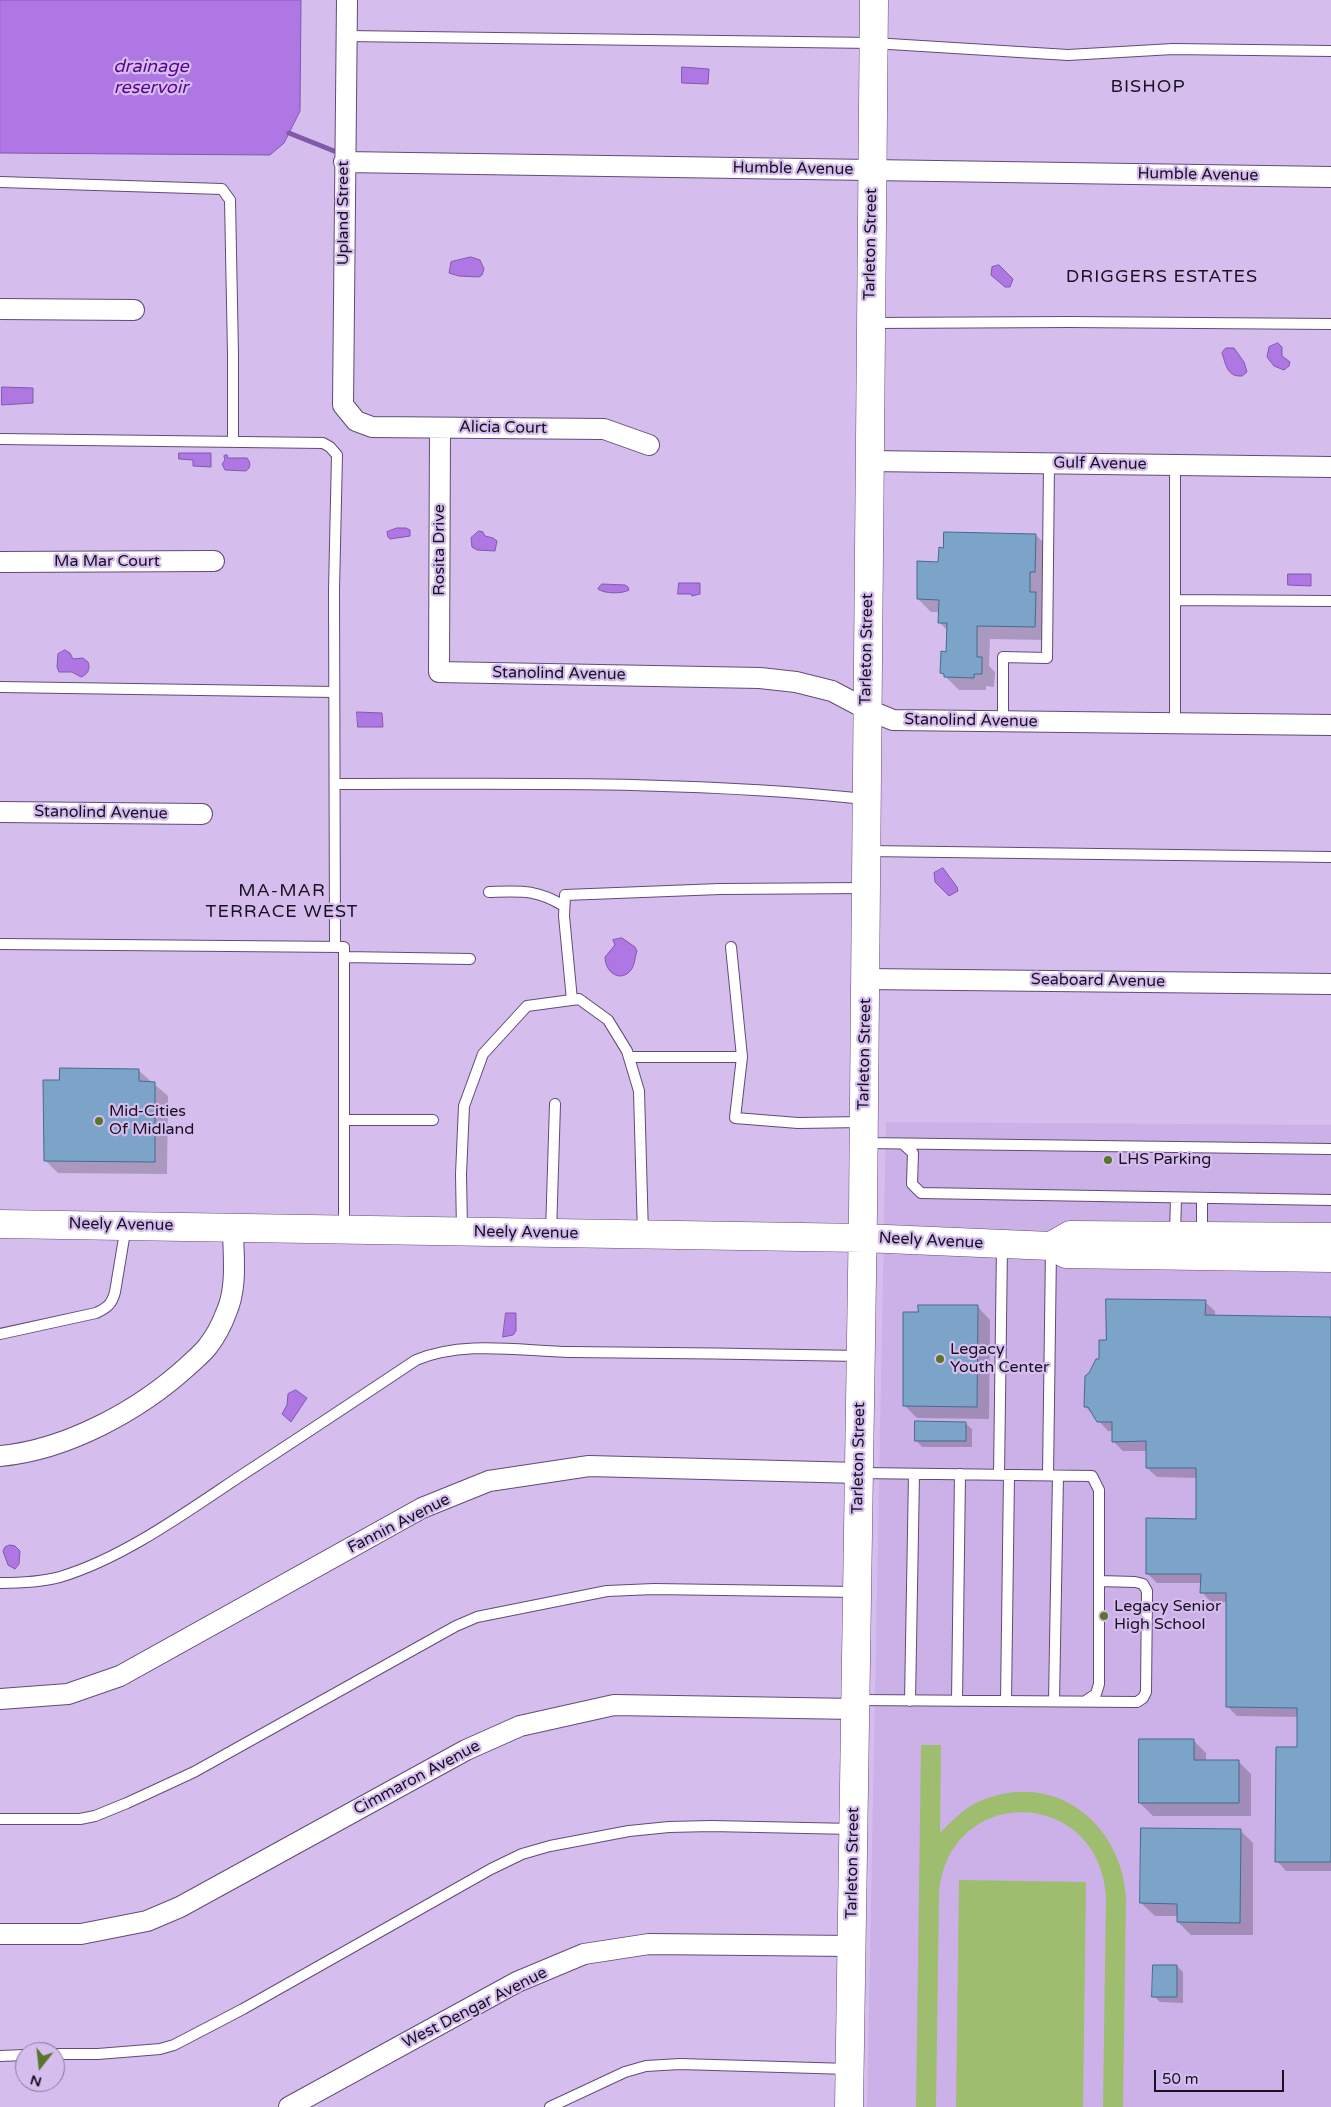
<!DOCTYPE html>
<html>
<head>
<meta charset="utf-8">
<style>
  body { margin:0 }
  #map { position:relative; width:1331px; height:2107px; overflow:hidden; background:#d5beee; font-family:"Varela Round",sans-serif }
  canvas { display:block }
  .north { position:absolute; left:15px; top:2042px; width:50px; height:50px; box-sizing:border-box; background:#d5beee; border:1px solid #8a799c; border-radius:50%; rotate:196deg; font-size:14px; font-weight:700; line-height:20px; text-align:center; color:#191122 }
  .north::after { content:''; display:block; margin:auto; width:18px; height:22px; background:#5a7428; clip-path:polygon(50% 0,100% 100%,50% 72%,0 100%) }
  .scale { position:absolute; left:1154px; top:2070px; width:130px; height:22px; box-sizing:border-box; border:2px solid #191122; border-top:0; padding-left:6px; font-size:15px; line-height:18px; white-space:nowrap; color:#191122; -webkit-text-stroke:4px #d5beee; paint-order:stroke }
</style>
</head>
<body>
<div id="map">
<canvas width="1331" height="2107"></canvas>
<div class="north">N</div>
<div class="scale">50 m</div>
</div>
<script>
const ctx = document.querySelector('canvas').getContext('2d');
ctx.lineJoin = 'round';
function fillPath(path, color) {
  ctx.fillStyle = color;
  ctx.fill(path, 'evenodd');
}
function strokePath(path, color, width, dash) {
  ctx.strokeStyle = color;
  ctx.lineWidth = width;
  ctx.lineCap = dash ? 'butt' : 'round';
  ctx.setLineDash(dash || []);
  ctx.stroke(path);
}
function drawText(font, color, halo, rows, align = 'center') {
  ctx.font = font + ' "Varela Round",sans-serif';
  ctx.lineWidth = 4.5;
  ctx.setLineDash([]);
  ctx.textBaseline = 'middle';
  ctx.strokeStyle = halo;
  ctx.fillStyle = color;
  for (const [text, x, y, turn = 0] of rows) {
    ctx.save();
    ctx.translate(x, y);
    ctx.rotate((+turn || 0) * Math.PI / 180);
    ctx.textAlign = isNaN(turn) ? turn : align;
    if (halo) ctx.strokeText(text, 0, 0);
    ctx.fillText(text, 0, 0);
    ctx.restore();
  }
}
fillPath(new Path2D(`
  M886 1122 1331 1125V2107H867Z`), '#cbb1e7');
fillPath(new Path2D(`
  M921 1745H941L940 1833C952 1821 963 1809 978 1802 1051 1769 1120 1820 1126 1896L1123 2107H1103L1106 1896C1098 1786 948 1784 939 1893L936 2107H916Z
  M959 1880 1086 1882 1083 2107H956Z`), '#9ebd6e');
const water = new Path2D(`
  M0 0H301L300 111 284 143 270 155 0 153Z
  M682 67 709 69 708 84 682 83Z
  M471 257 480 260 484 269 482 275 479 277 459 276 449 273 451 262Z
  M999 265 1013 279 1010 287H1005L991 275 992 267Z
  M1278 343 1282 347V356L1290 362 1289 366 1284 370 1274 366 1267 357 1269 347Z
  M1226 348H1234L1244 362 1247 372 1242 376C1227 377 1226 365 1222 353Z
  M2 387 33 388V403L2 405Z
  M179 453H211V467L193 466V460L179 459Z
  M227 455 228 458H247C251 463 251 467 246 471L225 470 222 464 225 460 224 456Z
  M397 528H406L410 530V536L390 539 388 537 387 532Z
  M479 531 483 532 485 536 493 538 497 541 495 551 477 550 472 547 471 538Z
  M1288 574H1311V586L1288 585Z
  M679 583H700V594L692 596 691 594H678Z
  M602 584 625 585 628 587 629 590C622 594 604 594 598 589Z
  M65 650 70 653 73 659 83 658 88 662C91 669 87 675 81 677L72 672H59L57 667 58 654Z
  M357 712 382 713 383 727H358Z
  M943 868 957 887 958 891 949 896 935 882 934 873Z
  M622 938 635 947 637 951C635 956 635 965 631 970 621 983 605 973 605 957L615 945 613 940Z
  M506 1313H516V1331L513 1335 503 1337Z
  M296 1390 307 1398 291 1422 282 1414 287 1405 288 1394Z
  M10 1545 15 1546 20 1551 19 1564 15 1569 8 1565 3 1551 5 1547Z`);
fillPath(water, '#af77e4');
strokePath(water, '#8258aa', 1);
fillPath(new Path2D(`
  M1036 535 1049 548 1048 640 990 639 989 666 995 672 994 687 986 686V690H959L942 673 947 653 948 631 940 623V612H931L918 599 940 563Z
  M138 1070 168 1096 167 1174 58 1173 45 1160 60 1081Z
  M1205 1302 1215 1311V1316L1331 1318V1871H1286L1277 1861 1299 1748V1717L1237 1716 1228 1707V1602H1211L1202 1592V1583H1157L1147 1573 1198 1520V1478L1157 1477 1147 1468V1451H1123L1113 1441V1431H1108L1085 1406 1107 1341Z
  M977 1306 990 1320 989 1419 917 1418 904 1405 919 1313Z
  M965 1423 972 1429V1447H922L916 1440Z
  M1193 1740 1206 1753V1761H1238L1251 1774V1816H1153L1140 1803Z
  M1240 1830 1253 1843V1935H1191L1178 1922V1916H1155L1141 1903Z
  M1177 1966 1183 1972V2003L1160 2002 1154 1996Z`), '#0003');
strokePath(new Path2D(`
  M289 133 334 151`), '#8258aa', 5);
const building = new Path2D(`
  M944 532 1036 534 1035 572H1030V592H1036L1035 627 977 626V657H982V674H974V678L944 677V674L940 673 941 651 946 652 947 623H938L939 600 917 599V561L938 562 939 547 943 548Z
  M60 1068 139 1069V1081L155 1082V1162L44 1161 43 1080H59Z
  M1106 1299 1206 1300 1205 1315 1331 1317V1862H1275L1276 1747H1297V1708L1226 1707V1593H1200L1201 1574H1146V1518L1196 1519V1468H1146V1441L1112 1442V1422H1097L1088 1407H1084L1085 1376 1089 1373 1096 1359H1099V1340H1106Z
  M918 1305H978L977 1407 903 1406V1312H918Z
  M915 1421 966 1422V1441H915Z
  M1139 1739H1194V1760H1239V1803H1139Z
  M1141 1828 1241 1829 1240 1923 1177 1922V1904L1140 1903Z
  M1153 1965H1177V1997H1152Z`);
fillPath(building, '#7ba4c8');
strokePath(building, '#446b8d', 1);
const lane = new Path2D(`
  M346 36 873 43 1068 55 1173 49 1331 51
  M0 182 222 189 230 200 233 355V442
  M872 323 1069 322 1331 324
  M0 439 323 443 330 447 337 455 334 590 335 946
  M1175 465V723
  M1175 600 1331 601
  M0 687 334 692
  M1003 721V657L1047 658 1049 463
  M335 784C511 784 689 780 865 799
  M867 851 1331 857
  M489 892C521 891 536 889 564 906
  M0 944 344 947V1229
  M731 947 742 1057
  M344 957 470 959
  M572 1000 564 916 565 895 720 889 865 888
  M629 1057H742L735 1118 798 1123 863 1122
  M345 1120H433
  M865 1143 1331 1149
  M903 1144 913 1153 912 1184 921 1193 1331 1200
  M1202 1199V1234
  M462 1231 461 1174 464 1106 483 1054 527 1006 579 999 608 1020 627 1051 639 1091 643 1235
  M551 1233 555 1104
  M1175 1235 1176 1198
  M0 1334 96 1313C107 1308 112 1304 115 1292L126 1226
  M861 1473 1092 1476 1099 1490V1684L1096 1694 1087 1700
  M999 1475 1002 1246
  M1048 1475 1051 1249
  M0 1583C20 1583 41 1582 60 1577 124 1558 189 1510 245 1473 302 1436 359 1398 416 1360 464 1340 520 1351 570 1352 667 1353 763 1354 860 1356
  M857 1700 1137 1702 1143 1698 1146 1692 1147 1591 1143 1584 1135 1582 1099 1581
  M910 1701 914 1474
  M957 1701 960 1474
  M1006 1701 1009 1475
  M1054 1701 1058 1476
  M0 1819H80L95 1816 127 1803 194 1772 456 1626 477 1617 607 1591 654 1589 856 1592
  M55 2054H98L160 2049 174 2045 243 2009 491 1869 522 1854 550 1846 629 1831 669 1827 711 1826 853 1829
  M0 2056 25 2055
  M550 2107 625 2072 646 2066 680 2064 849 2069`);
const street = new Path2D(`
  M347 0 343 405 356 421 372 427 604 429 649 445
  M344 162 1331 177
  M0 309 134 310
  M440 428 439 672 760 678 796 682 832 691 866 709 893 720 1331 725
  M869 461 1331 467
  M0 562 214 561
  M0 812 202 814
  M865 979 1331 984
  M0 1456C67 1450 140 1410 189 1365 195 1359 203 1353 208 1346 215 1337 222 1324 226 1313 238 1287 233 1254 233 1227
  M0 1699 68 1694 120 1676 422 1508 489 1481 589 1466 859 1473
  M0 1934H81L147 1921 180 1907 466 1750 520 1726 614 1705 856 1709
  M289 2107 517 1982 584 1954 649 1944 852 1946`);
const secondary = new Path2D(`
  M0 1224 863 1238 1051 1246 1066 1254 1331 1258
  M1051 1246 1070 1235 1331 1237
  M849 2107 863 1212 874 0`);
strokePath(lane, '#604c76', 12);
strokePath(street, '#604c76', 22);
strokePath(secondary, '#604c76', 29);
strokePath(lane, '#fff', 10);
strokePath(street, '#fff', 20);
strokePath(secondary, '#fff', 28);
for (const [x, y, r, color] of [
  [99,1121,5,"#5a7428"],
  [1108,1160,5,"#5a7428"],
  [940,1359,5,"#5a7428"],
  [1104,1616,5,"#5a7428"]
]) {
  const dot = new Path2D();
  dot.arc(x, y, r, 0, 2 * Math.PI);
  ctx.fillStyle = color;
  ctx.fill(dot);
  strokePath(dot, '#d5beee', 2);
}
drawText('16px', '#191122', '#d5beee', [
  ["Humble Avenue",793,169,1],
  ["Humble Avenue",1198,175,1],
  ["Upland Street",344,213,-90],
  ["Tarleton Street",871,244,-89],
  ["Alicia Court",503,428,1],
  ["Gulf Avenue",1100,464,1],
  ["Rosita Drive",440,550,-90],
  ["Ma Mar Court",107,562],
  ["Tarleton Street",867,649,-89],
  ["Stanolind Avenue",559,674,1],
  ["Stanolind Avenue",971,721,1],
  ["Stanolind Avenue",101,813,1],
  ["Seaboard Avenue",1098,981,1],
  ["Tarleton Street",865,1054,-89],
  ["Neely Avenue",121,1225,1],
  ["Neely Avenue",526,1233,1],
  ["Neely Avenue",931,1241,3],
  ["Tarleton Street",859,1458,-89],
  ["Fannin Avenue",399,1524,-27],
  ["Cimmaron Avenue",417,1778,-28],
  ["Tarleton Street",853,1863,-89],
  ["West Dengar Avenue",475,2008,-27]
]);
drawText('16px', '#191122', '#d5beee', [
  ["Mid-Cities",109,1112],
  ["Of Midland",109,1130],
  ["LHS Parking",1118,1160],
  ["Legacy",950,1350],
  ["Youth Center",950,1368],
  ["Legacy Senior",1114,1607],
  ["High School",1114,1625]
], 'left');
drawText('italic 18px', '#5d0290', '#d5beee', [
  ["drainage",151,67],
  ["reservoir",151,88]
]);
ctx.letterSpacing = '1px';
drawText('18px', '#191122', '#d5beee', [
  ["BISHOP",1148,87],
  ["DRIGGERS ESTATES",1162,277],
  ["MA-MAR",282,891],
  ["TERRACE WEST",282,912]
]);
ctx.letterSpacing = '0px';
</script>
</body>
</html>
